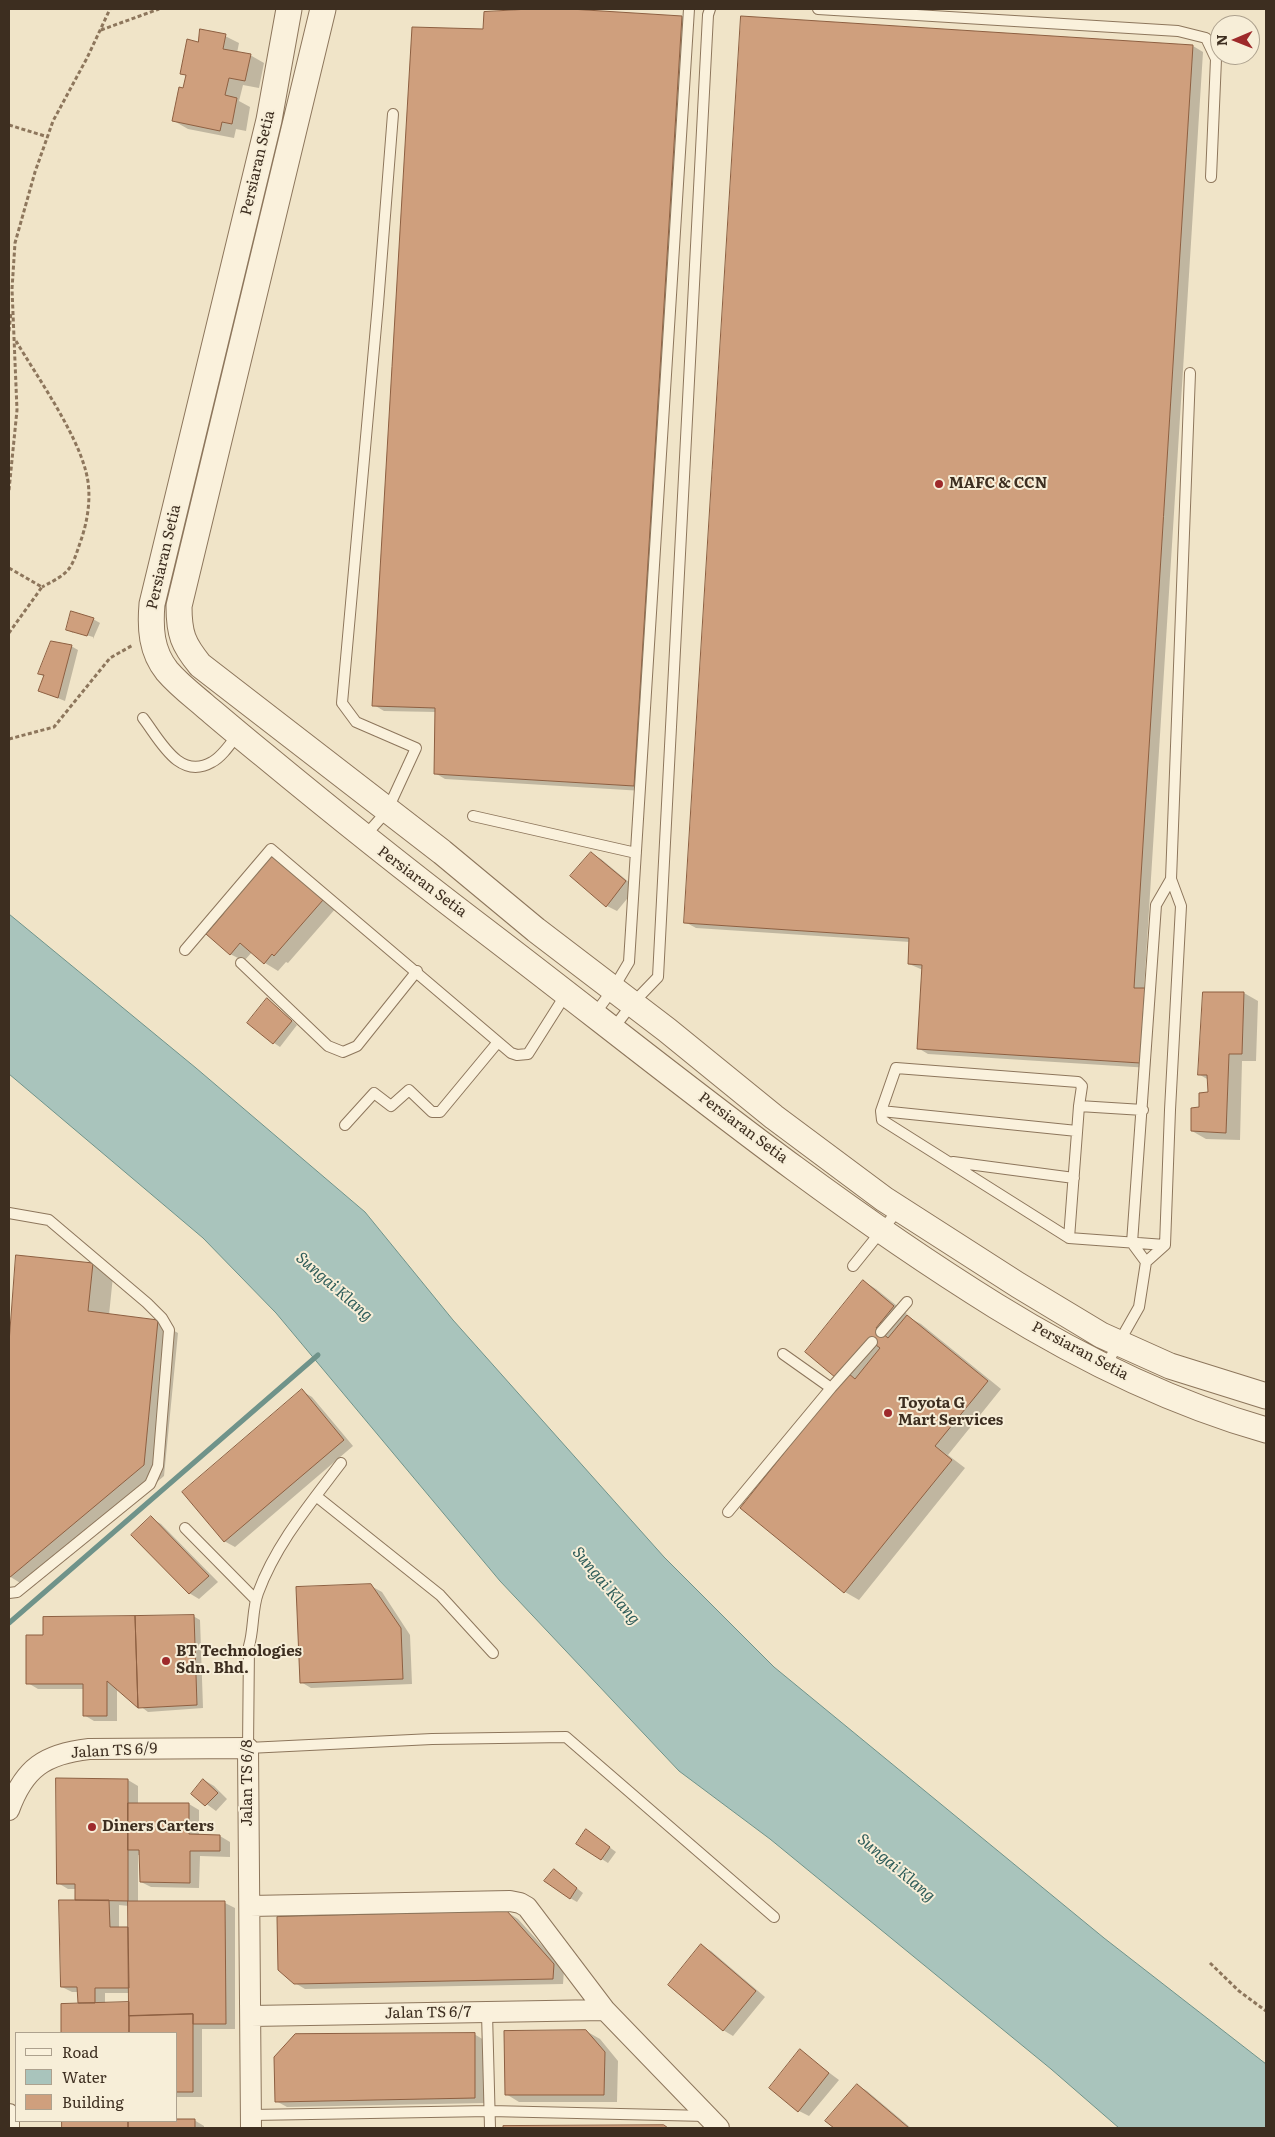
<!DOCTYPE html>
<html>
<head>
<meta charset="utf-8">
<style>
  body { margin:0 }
  #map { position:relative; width:1275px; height:2137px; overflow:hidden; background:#f0e4c8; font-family:Literata,serif }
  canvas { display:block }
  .frame { position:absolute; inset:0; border:10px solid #3d2e20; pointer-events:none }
  .legend { position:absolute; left:15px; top:2032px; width:162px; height:90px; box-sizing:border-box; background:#f7eed8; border:1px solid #ada18e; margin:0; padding:6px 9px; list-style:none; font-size:15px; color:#3d2e20 }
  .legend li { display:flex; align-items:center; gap:10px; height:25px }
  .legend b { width:25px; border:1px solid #ada18e }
  .north { position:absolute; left:1210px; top:15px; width:50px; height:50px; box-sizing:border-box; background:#f7eed8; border:1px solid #ada18e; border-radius:50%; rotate:269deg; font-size:14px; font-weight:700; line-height:20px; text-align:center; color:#3d2e20 }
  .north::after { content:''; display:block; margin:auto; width:18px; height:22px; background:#9e2a2b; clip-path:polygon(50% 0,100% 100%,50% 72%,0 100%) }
</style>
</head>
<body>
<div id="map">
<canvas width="1275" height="2137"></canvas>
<div class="frame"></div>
<ul class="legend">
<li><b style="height:6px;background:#faf1dc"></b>Road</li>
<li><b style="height:14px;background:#a9c4bc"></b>Water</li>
<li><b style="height:14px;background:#cf9f7d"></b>Building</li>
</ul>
<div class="north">N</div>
</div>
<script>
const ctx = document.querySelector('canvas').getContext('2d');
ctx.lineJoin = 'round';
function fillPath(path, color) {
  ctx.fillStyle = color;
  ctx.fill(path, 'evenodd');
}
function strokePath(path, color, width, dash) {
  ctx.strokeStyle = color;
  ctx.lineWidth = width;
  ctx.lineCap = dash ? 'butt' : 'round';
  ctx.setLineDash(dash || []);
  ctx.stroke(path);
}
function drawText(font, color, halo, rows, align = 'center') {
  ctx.font = font + ' Literata,serif';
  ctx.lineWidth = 4;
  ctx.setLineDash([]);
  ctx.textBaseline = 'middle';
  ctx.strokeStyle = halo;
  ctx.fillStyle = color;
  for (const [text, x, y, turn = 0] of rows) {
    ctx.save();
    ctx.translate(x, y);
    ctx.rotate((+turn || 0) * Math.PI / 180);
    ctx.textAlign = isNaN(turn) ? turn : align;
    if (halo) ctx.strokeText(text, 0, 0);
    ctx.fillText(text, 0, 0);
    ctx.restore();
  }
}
const water = new Path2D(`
  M9 914 196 1068 365 1212 453 1320 664 1557 774 1667 1104 1938 1266 2064V2128H1119L1051 2069 770 1839 679 1771 500 1581 276 1313 203 1238 9 1074Z`);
fillPath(water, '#a9c4bc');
strokePath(water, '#6f938a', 1);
fillPath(new Path2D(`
  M549 9 682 17 692 23 643 791 445 779 435 773 436 712 384 711 374 705 484 30 485 13Z
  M225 36 239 43 237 53 250 55 264 63 259 88 243 85 239 101 250 107 246 131 236 129 234 138 188 129 174 121 187 76 181 73 199 43Z
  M1193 46 1203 52 1144 989 1155 995 1150 1068 928 1054 918 1048 923 970 909 964 910 942 696 928 685 922Z
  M93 619 100 623 93 639V637L73 631V633L68 630Z
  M71 646 78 650 65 701 40 691 45 677 39 674Z
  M591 854 601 859 636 888 617 911 607 906Z
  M270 855 336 908 288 963 286 962 278 971 265 963 252 952 244 961 230 954Z
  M1244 993 1258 1001 1256 1061H1242L1240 1140 1206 1139 1192 1131 1200 1108 1209 1093V1080L1200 1075Z
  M267 999 297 1025 280 1047 274 1043Z
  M17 1257 93 1265 113 1276 109 1315 158 1322 178 1333 164 1476 30 1589 9 1576V1359Z
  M863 1281 876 1289 907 1314 906 1316 921 1324 1001 1389 948 1455 965 1468 859 1600 845 1592 741 1507 843 1381Z
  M302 1391 312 1397 353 1446 235 1547 224 1541Z
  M151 1518 161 1524 218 1582 199 1599 189 1593Z
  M371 1586 382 1592 410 1635 412 1684 311 1688 301 1682Z
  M193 1616 200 1620 203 1708 148 1712 117 1688V1721H94L84 1715V1689H38L28 1683 44 1636Z
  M128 1780 138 1786V1805L189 1804 199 1810V1836H220L230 1842V1857L200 1856 199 1888 151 1887 141 1882V1855H138V1902L225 1903 235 1908V2029H202V2097H176V2033H63L62 2005H79V1992H72L62 1987 76 1901V1889H68L58 1883ZM119 1905 129 1906V1928H119ZM105 1993H130V2004H105Z
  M204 1780 214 1786 227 1799 216 1811 193 1794Z
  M593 1835 616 1852 608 1863 578 1844Z
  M555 1871 583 1893 577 1902 570 1898Z
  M507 1912 518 1919 564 1970 563 1984 305 1989 295 1983Z
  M701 1946 711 1951 765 1997 733 2036 723 2030Z
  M586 2031 600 2039 618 2061 617 2102H519L506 2094Z
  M474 2034 484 2040 485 2103 287 2107 276 2101Z
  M800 2051 839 2080 809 2116 799 2111Z
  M857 2085 867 2091 911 2128H836L827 2121Z
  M194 2120 204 2126V2128H64L63 2121Z
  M663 2126 668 2128 505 2127Z`), '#0003');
strokePath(new Path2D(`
  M9 1623 318 1355`), '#6f938a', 5);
const building = new Path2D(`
  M530 9H570L682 16 634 786 434 774 435 708 372 706 412 27 483 29 484 12Z
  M741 16 1193 45 1134 988H1145L1140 1063 917 1049 922 965 908 964 909 938 684 923Z
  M200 29 226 34 223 49 251 54 245 81 229 78 225 95 237 98 232 124 222 122 220 131 172 121 179 87 183 88 186 75 180 74 187 39 198 42Z
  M71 611 94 618 87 636 66 630Z
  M51 641 72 645 58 698 38 691 44 675 38 674Z
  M591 852 626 881 606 907 570 876Z
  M270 854 323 900 274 956 272 954 264 964 240 943 230 955 206 934 224 913 221 910Z
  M1203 992H1244L1242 1054H1229L1226 1133 1191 1131V1108L1199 1107V1093L1208 1092 1207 1075H1198Z
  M267 998 292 1021 273 1044 247 1023Z
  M16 1255 93 1263 88 1311 158 1320 144 1465 9 1578V1343Z
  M863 1280 894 1306 876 1328 888 1338 907 1315 988 1381 935 1446 952 1460 844 1593 740 1508 848 1373 855 1379 880 1348 868 1339 836 1378 805 1352Z
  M302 1389 344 1440 224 1542 182 1492Z
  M151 1516 209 1576 189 1594 131 1535Z
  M371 1584 401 1628 403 1679 300 1683 296 1587Z
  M194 1615 197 1705 138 1708 135 1616Z
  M135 1616 138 1708 107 1681V1716H83V1684H26V1635H43V1617Z
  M56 1778 128 1779V1901L75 1900V1884H57Z
  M203 1779 218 1793 205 1806 191 1794Z
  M128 1803H189V1834L220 1835V1851H190V1883L140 1882 139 1850H128Z
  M586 1829 610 1847 601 1860 576 1844Z
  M554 1869 577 1888 570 1899 544 1881Z
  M59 1900H109L110 1927H128L129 1988H95V2003H78L77 1987H61Z
  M128 1901H225L226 2024H193V2014L129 2016Z
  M507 1911 554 1964 553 1979 294 1984 278 1970 277 1917Z
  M701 1944 756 1991 723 2031 668 1985Z
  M129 2002V2033H61V2004Z
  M193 2014V2092H176V2033H129V2016Z
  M586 2030 605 2052 604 2095H505L504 2031Z
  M475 2033V2098L275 2102 274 2057 295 2034Z
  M800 2049 829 2073 798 2112 769 2088Z
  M857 2084 909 2128H834L825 2121Z
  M176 2119H195V2128H128V2121H176Z
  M62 2121H128V2128H62Z
  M664 2125 668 2128H503V2126Z`);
fillPath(building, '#cf9f7d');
strokePath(building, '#8d5f41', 1);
const service = new Path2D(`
  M818 9 1178 31 1206 38 1216 59 1211 177
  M143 718C160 740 179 781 212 762 222 757 231 743 238 734
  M473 816 636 853
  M364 837 387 811 416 748 356 722 342 703 378 304 393 114
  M185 950 271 849 511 1053 517 1055 528 1054 566 994
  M241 963 328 1046 343 1052 357 1046 417 971
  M594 1015 613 989 629 962 689 9
  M613 1029 632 1004 658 977 708 15 710 9
  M1143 1110 1079 1106 1082 1086 1078 1082 896 1068 881 1111 882 1120 1069 1238 1165 1245
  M881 1111 1077 1131
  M345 1125 374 1093 391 1106 409 1090 432 1112H440L498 1042
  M953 1162 1074 1178
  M1069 1238 1079 1106
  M1146 1262 1132 1243 1156 905 1171 879
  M853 1266 899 1209
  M881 1332 907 1302
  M783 1354 831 1388
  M1105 1367 1139 1307 1146 1262 1165 1245 1170 1110 1181 906 1171 879 1190 373
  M341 1463C310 1504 276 1544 258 1593 252 1609 254 1629 249 1646L248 1748 432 1739 566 1737 774 1917
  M316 1496 440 1595 493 1653
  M728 1512 831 1388 872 1342
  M185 1528 256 1600
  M9 1593 17 1592 150 1484 158 1466 169 1330 162 1318 147 1303 49 1220 9 1213
  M487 2013 490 2128
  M251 2115 490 2111 707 2116`);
const minor = new Path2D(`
  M9 1810C24 1768 45 1754 89 1749L248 1748 251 2128
  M250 1906 510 1901 520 1903 527 1907 605 2010 719 2128
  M251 2016 605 2010
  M9 2114V2128`);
const tertiary = new Path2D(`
  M289 9 269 120 152 604C150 628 151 651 167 671 178 684 191 694 204 705 223 721 243 738 264 755 333 812 403 868 475 923 646 1053 812 1192 996 1306 1080 1358 1171 1403 1266 1430
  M323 9 179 606C179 634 183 644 200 665L442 852 536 930 667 1030 774 1117 884 1199 1018 1285 1101 1335 1170 1366 1266 1396`);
strokePath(service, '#8d765c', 12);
strokePath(minor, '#8d765c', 22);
strokePath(tertiary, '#8d765c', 27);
strokePath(new Path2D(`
  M101 30 159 9
  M9 125 48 137
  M9 331 11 312
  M16 341C38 378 76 432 86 472 92 494 88 520 81 540 71 570 71 572 42 587
  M9 490 17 410 12 289 15 243 35 172 53 121 87 58 110 9
  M9 568 42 587 9 633
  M9 739 54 727 110 658 133 645
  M1210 1963 1239 1991 1266 2011`), '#8d765c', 3, [4, 2.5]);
strokePath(service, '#faf1dc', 10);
strokePath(minor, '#faf1dc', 20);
strokePath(tertiary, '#faf1dc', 25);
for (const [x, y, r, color] of [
  [939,484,5,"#9e2a2b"],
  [888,1413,5,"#9e2a2b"],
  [166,1661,5,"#9e2a2b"],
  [92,1827,5,"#9e2a2b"]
]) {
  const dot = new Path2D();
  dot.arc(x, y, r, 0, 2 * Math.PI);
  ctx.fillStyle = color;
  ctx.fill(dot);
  strokePath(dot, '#f7eed8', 2);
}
drawText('15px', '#3d2e20', '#f7eed8', [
  ["Persiaran Setia",258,163,-77],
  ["Persiaran Setia",164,557,-77],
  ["Persiaran Setia",422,882,37],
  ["Persiaran Setia",743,1128,37],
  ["Persiaran Setia",1080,1351,28],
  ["Jalan TS 6/9",114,1751,-3],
  ["Jalan TS 6/8",248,1783,-90],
  ["Jalan TS 6/7",428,2013,-1]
]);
drawText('bold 15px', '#3d2e20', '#f7eed8', [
  ["MAFC & CCN",949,484],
  ["Toyota G",898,1404],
  ["Mart Services",898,1421],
  ["BT Technologies",176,1652],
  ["Sdn. Bhd.",176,1669],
  ["Diners Carters",102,1827]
], 'left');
drawText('italic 16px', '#2f5d5a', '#f7eed8', [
  ["Sungai Klang",334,1287,41],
  ["Sungai Klang",606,1586,50],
  ["Sungai Klang",896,1868,40]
]);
</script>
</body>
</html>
